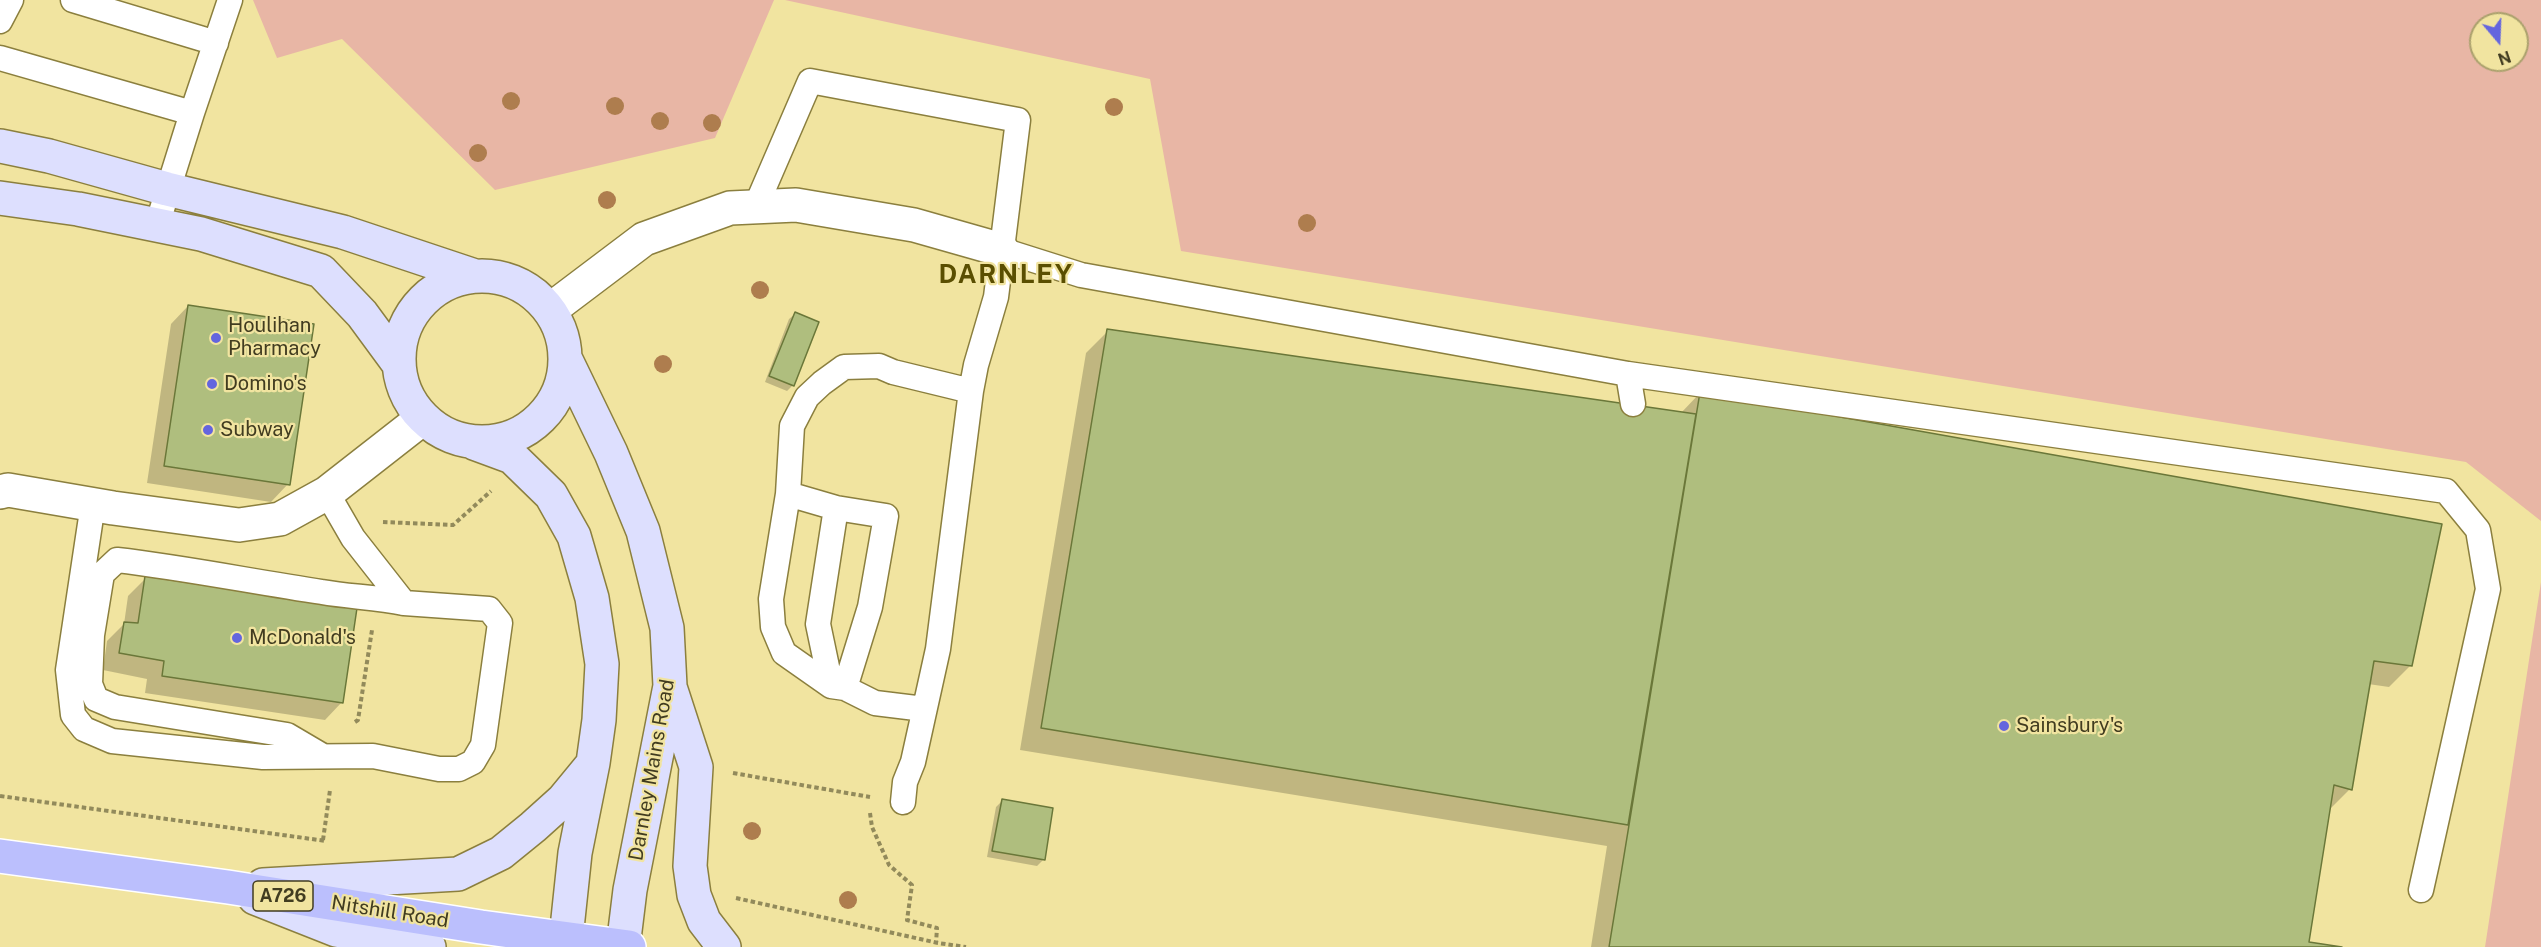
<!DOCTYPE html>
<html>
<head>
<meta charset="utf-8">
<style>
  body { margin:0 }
  #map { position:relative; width:2541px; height:947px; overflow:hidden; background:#f1e4a0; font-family:"Public Sans",sans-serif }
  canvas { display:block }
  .north { position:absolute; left:2469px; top:12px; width:60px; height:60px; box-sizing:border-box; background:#f1e4a0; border:2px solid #aba16d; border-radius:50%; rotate:161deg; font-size:16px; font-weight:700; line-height:24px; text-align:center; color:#413c20 }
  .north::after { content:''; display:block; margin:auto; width:21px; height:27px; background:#6465de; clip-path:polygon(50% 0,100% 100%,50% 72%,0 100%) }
</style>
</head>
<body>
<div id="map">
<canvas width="2541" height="947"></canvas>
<div class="north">N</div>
</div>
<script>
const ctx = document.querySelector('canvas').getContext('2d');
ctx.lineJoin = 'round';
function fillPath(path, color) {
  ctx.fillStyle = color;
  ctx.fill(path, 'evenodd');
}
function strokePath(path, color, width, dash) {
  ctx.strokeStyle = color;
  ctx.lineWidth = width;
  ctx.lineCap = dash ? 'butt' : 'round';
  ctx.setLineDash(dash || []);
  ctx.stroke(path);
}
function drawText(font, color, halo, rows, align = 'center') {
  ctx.font = font + ' "Public Sans",sans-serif';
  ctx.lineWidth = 4.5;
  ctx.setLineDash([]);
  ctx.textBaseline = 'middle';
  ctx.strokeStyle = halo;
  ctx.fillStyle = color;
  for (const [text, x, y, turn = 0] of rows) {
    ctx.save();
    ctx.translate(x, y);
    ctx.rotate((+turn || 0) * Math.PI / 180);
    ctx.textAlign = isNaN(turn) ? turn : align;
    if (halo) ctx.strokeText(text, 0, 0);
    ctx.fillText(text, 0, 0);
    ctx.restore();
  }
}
fillPath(new Path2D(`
  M253 0H774L715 138 495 190 342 39 277 58Z
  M785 0H2541V521L2466 462 1181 251 1150 79ZM2481 24H2517V60H2481Z
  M2541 582V947H2485Z`), '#e8b6a5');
fillPath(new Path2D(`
  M188 306 288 484 271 502 147 483 171 324Z
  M795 314 793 385 787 391 765 382 789 319Z
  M1108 331 1680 414 1700 393 2411 665 2389 687 2368 684 2350 789 2328 811 2307 943 2332 947H1591L1607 846 1020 750 1086 353Z
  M146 578 342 702 325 720 145 693 147 679 103 670 107 641 124 624 128 596Z
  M1002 801 1043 860 1037 866 987 857 996 807Z`), '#0003');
const building = new Path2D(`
  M188 305 314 324 290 485 164 466Z
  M795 312 819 322 794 386 769 376Z
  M1107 329 1696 414 1628 825 1041 728Z
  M1700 392 2442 524 2412 666 2374 661 2352 790 2334 785 2309 942 2342 947H1609Z
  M145 576 357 608 343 703 162 676 164 661 119 653 124 622 138 623Z
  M1002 799 1053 808 1045 860 992 851Z`);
fillPath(building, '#afbe7e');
strokePath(building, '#6a7739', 1.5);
const lane = new Path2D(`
  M73 0 216 43
  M0 21 11 0
  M0 58 192 113 230 0
  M756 206 810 81 1018 120 996 297 976 365 971 391 938 649 913 762 905 782 903 802
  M157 225 192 113
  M1002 250 1081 275 1628 374 1633 404
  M1628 374 2446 491 2478 530 2488 589 2421 890
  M788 494 836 508 886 516 870 607 845 688
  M93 504 68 670 73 715 84 729 112 741 263 757 373 756 439 769H459L473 762 483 745 500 623 489 609 404 603 353 538 327 493
  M831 686 818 624 836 508
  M924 709 875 703 845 688 831 686 784 653 773 627 771 599 788 494 792 426 807 397 822 383 844 367 879 366 893 372 971 391
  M321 755 287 735 115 707 96 699 90 684 92 635 102 574 117 560C186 568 254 582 322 592 350 597 377 597 404 603`);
const street = new Path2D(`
  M550 310 644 239 730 208 796 205 914 225 1002 250
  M0 492 8 490 113 508 239 525 280 519 327 493 423 418`);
const secondary = new Path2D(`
  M0 146 49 156 167 189 343 232 475 276
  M0 198 78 209 201 234 321 271 362 314 398 363
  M399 359a83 83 0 1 1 166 0a83 83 0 1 1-166 0Z
  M566 360 611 453 643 531 667 628 670 686 630 890 623 947
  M474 443 512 457 551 495 574 536 592 598 602 664 599 720 593 763 575 853 565 947
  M671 690 696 767 690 866 694 895 704 921 724 947
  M263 885 458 874 501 853 533 827 563 800 591 766
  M255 898 336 930 429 947`);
const primary = new Path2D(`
  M0 856 228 887 481 927 629 947`);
strokePath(lane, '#8b7f3e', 27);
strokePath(street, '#8b7f3e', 36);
strokePath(secondary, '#8b7f3e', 36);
strokePath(primary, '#fff', 36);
strokePath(new Path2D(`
  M383 522 453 525 491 491
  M355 722 358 720 372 630
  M733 773 870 797
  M0 796 326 841
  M870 813 872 827 889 865 912 885 907 920 937 928 936 943
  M323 840 330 790
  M736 898 938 943 966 947`), '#928a5b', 4, [4.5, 3]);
strokePath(lane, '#fff', 24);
strokePath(street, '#fff', 33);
strokePath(secondary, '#dddffe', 33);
strokePath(primary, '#bbbffd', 33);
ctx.fillStyle = '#ae7d4e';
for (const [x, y] of [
  [511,101],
  [615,106],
  [1114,107],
  [660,121],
  [712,123],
  [478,153],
  [607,200],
  [1307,223],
  [760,290],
  [663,364],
  [752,831],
  [848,900]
]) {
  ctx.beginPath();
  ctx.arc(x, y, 9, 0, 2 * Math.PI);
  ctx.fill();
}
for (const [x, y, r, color] of [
  [216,338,6,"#6465de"],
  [212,384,6,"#6465de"],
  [208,430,6,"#6465de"],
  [237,638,6,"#6465de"],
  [2004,726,6,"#6465de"]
]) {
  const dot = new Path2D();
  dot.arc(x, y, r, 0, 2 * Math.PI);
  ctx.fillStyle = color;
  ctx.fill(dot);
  strokePath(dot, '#f1e4a0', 2);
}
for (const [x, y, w] of [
  [283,896,60]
]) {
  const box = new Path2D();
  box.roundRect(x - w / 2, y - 15, w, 30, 4.5);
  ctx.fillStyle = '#f1e4a0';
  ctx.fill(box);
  strokePath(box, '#413c20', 1.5);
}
drawText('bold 18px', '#413c20', null, [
  ["A726",283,896]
]);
drawText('20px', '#413c20', '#f1e4a0', [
  ["Houlihan",228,326],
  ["Pharmacy",228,349],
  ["Domino's",224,384],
  ["Subway",220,430],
  ["McDonald's",249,638],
  ["Sainsbury's",2016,726]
], 'left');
drawText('20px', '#413c20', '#f1e4a0', [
  ["Darnley Mains Road",652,770,-80],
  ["Nitshill Road",390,912,9]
]);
ctx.letterSpacing = '1.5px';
drawText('bold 26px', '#5a4e01', '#f1e4a0', [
  ["DARNLEY",1006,275]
]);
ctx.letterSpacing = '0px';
</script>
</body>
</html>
